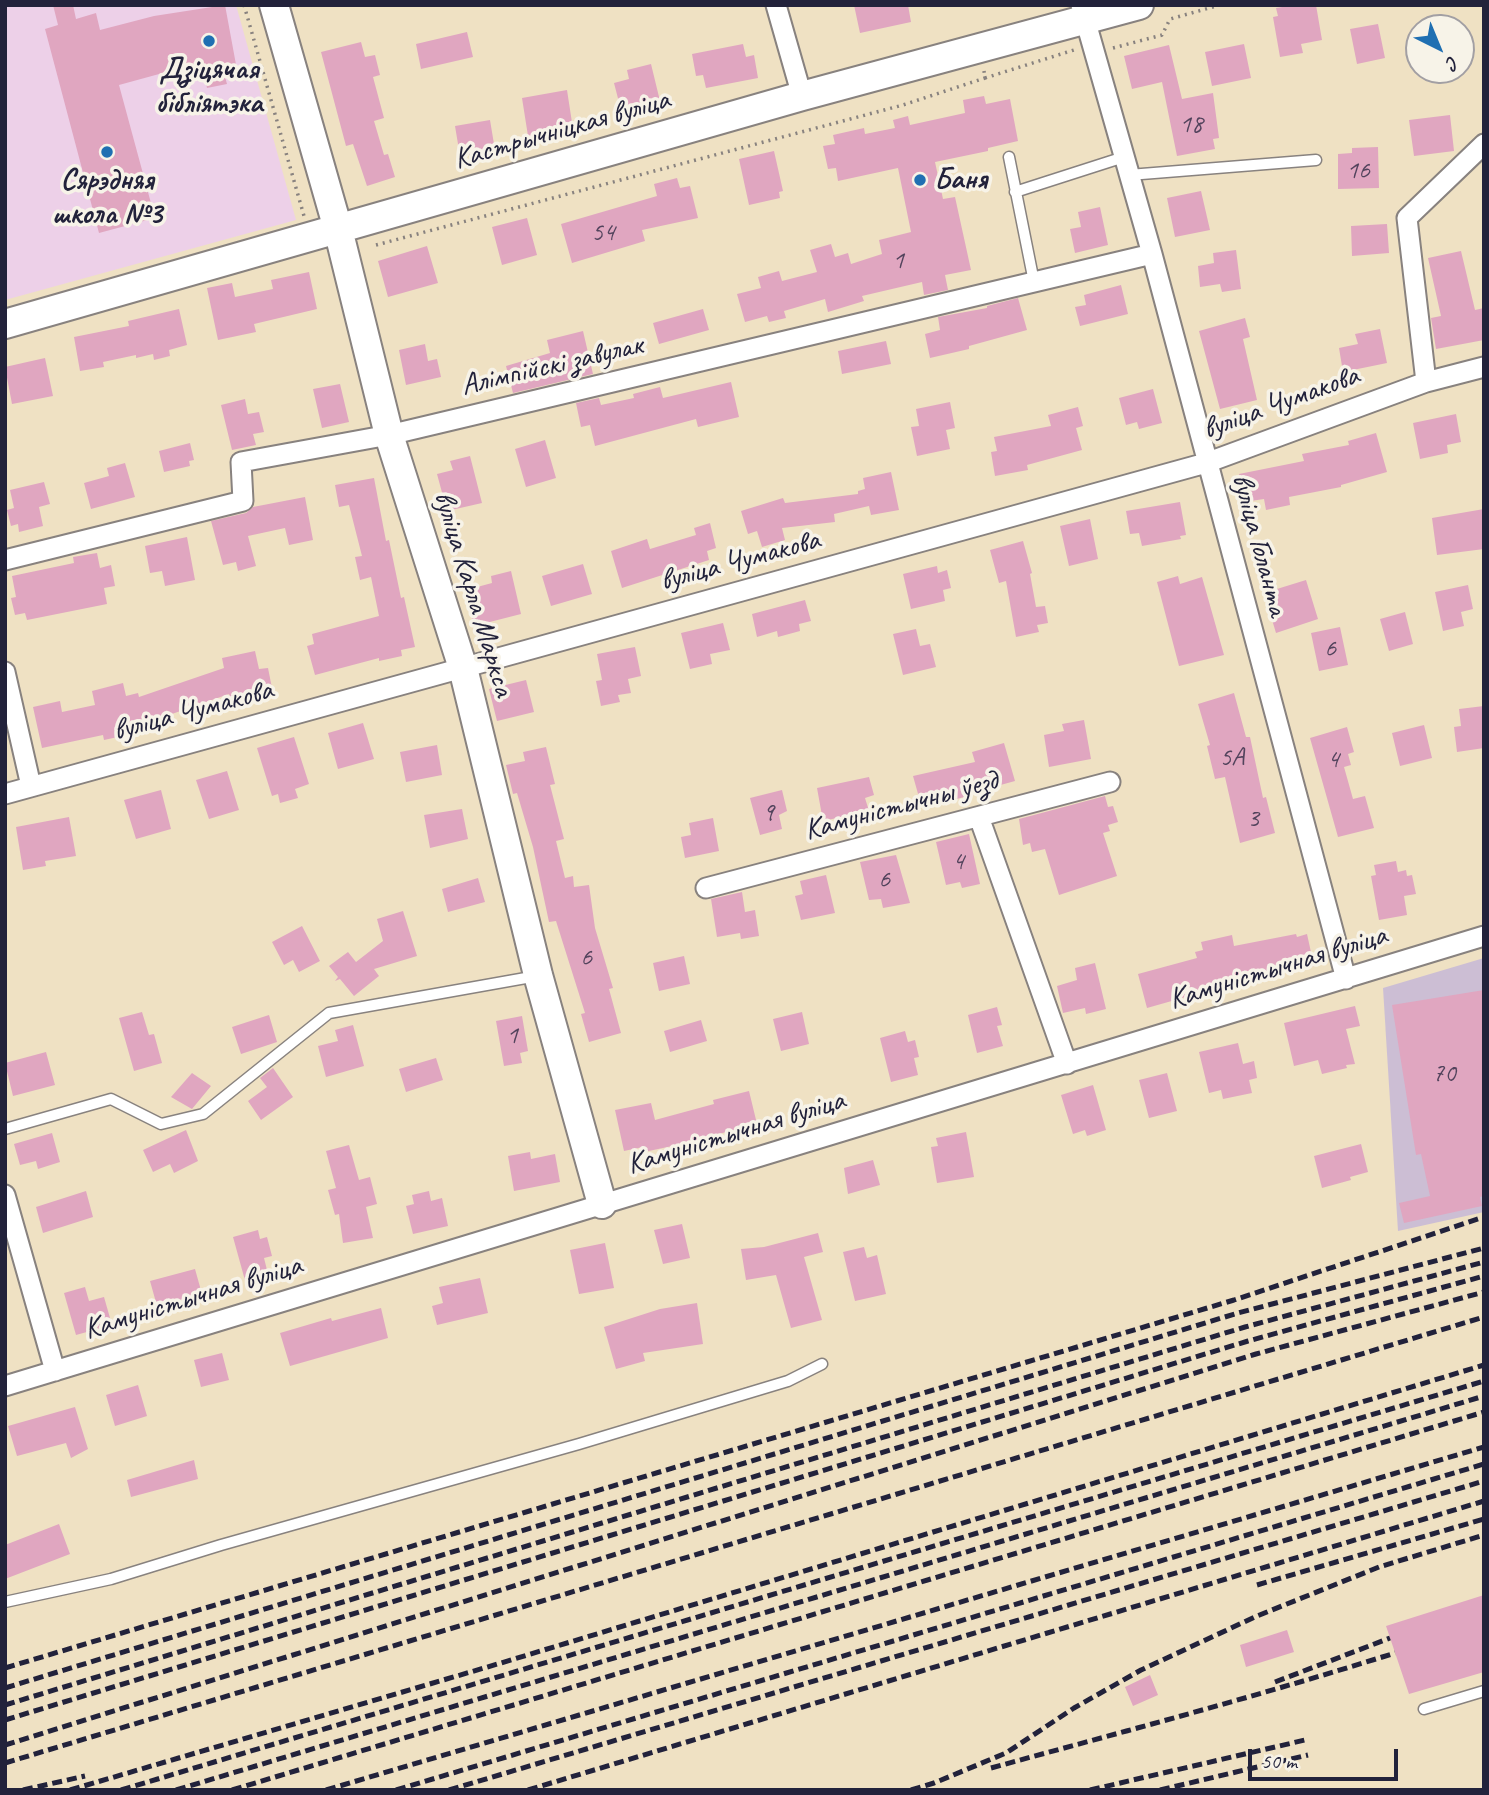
<!DOCTYPE html>
<html>
<head>
<meta charset="utf-8">
<style>
  body { margin:0 }
  #map { position:relative; width:1489px; height:1795px; overflow:hidden; background:#efe1c3; font-family:Caveat,sans-serif }
  canvas { display:block }
  .frame { position:absolute; inset:0; border:7px solid #22223b; pointer-events:none }
  .north { position:absolute; left:1405px; top:14px; width:70px; height:70px; box-sizing:border-box; background:#f7f3e8; border:2px solid #a29fa3; border-radius:50%; rotate:137deg; font-size:19px; font-weight:700; line-height:28px; text-align:center; color:#22223b }
  .north::after { content:''; display:block; margin:auto; width:24px; height:32px; background:#1f6fb2; clip-path:polygon(50% 0,100% 100%,50% 72%,0 100%) }
  .scale { position:absolute; left:1248px; top:1749px; width:150px; height:32px; box-sizing:border-box; border:4px solid #22223b; border-top:0; padding-left:9px; font-size:21px; line-height:24px; white-space:nowrap; color:#22223b; -webkit-text-stroke:5px #f7f3e8; paint-order:stroke }
</style>
</head>
<body>
<div id="map">
<canvas width="1489" height="1795"></canvas>
<div class="frame"></div>
<div class="north">С</div>
<div class="scale">50 m</div>
</div>
<script>
const ctx = document.querySelector('canvas').getContext('2d');
ctx.lineJoin = 'round';
function fillPath(path, color) {
  ctx.fillStyle = color;
  ctx.fill(path, 'evenodd');
}
function strokePath(path, color, width, dash) {
  ctx.strokeStyle = color;
  ctx.lineWidth = width;
  ctx.lineCap = dash ? 'butt' : 'round';
  ctx.setLineDash(dash || []);
  ctx.stroke(path);
}
function drawText(font, color, halo, rows, align = 'center') {
  ctx.font = font + ' Caveat,sans-serif';
  ctx.lineWidth = 7;
  ctx.setLineDash([]);
  ctx.textBaseline = 'middle';
  ctx.strokeStyle = halo;
  ctx.fillStyle = color;
  for (const [text, x, y, turn = 0] of rows) {
    ctx.save();
    ctx.translate(x, y);
    ctx.rotate((+turn || 0) * Math.PI / 180);
    ctx.textAlign = isNaN(turn) ? turn : align;
    if (halo) ctx.strokeText(text, 0, 0);
    ctx.fillText(text, 0, 0);
    ctx.restore();
  }
}
fillPath(new Path2D(`
  M5 5H236L296 220 5 300Z`), '#edd0e8');
fillPath(new Path2D(`
  M1484 958V1212L1398 1231 1383 988Z`), '#ccbed4');
fillPath(new Path2D(`
  M53 5H73L76 19 96 13 100 30 154 16 225 5 237 70 224 73 227 84 207 88 205 78 195 80 192 65 119 85 155 218 99 233 45 29 58 25Z
  M854 5H908L911 22 860 33Z
  M1295 5H1316L1322 40 1301 44 1303 53 1280 57 1273 17 1278 16 1276 8Z
  M1378 24 1385 58 1357 64 1350 29Z
  M467 32 473 57 421 69 416 44Z
  M361 42 365 57 375 55 380 75 373 77 384 118 374 121 384 155 388 154 395 177 367 186 353 144 346 146 321 52Z
  M743 44 746 57 754 55 758 78 706 88 703 75 696 76 692 54Z
  M1244 44 1251 78 1212 86 1205 52Z
  M1169 45 1182 99 1213 93 1219 138 1213 139 1215 149 1177 156 1162 82 1132 89 1124 56Z
  M651 64 660 101 621 110 614 83 629 79 627 70Z
  M567 90 573 129 528 136 522 98Z
  M984 96 986 104 1010 99 1018 141 988 148V151L935 162 943 199 955 197 971 270 945 275 948 290 924 295 922 282 862 296 864 301 828 312 825 299 784 311 786 318 769 322 767 316 745 322 737 294 761 288 758 277 779 271 782 281 817 272 810 250 831 244 835 257 848 253 851 264 882 254 879 240 911 232 898 168 838 181 836 168 828 169 823 146 835 144 833 135 864 128 865 134 895 128 893 120 908 116 910 125 965 113 963 100Z
  M1450 115 1454 151 1414 156 1409 120Z
  M490 120 495 150 460 156 455 126Z
  M1378 147 1379 188 1338 189V154L1352 153V148Z
  M774 151 783 191 779 192 780 198 749 205 739 159Z
  M677 178 680 188 690 186 698 218 642 230 645 241 572 263 561 224 657 196 654 184Z
  M1201 191 1210 230 1175 237 1167 198Z
  M1100 207 1108 245 1075 253 1070 229 1081 227 1078 212Z
  M527 218 537 255 502 265 492 227Z
  M1387 224 1389 253 1352 256 1351 226Z
  M427 246 438 283 388 297 378 261Z
  M1236 250 1241 289 1222 292 1220 284 1200 287 1198 266 1214 263 1213 253Z
  M1461 251 1475 310 1484 308V340L1436 349 1431 318 1441 316 1428 258Z
  M309 272 317 309 254 324 256 332 218 340 207 288 232 283 235 297 273 289 271 280Z
  M1121 285 1128 314 1080 326 1075 307 1086 305 1084 295Z
  M1018 298 1027 330 969 346V349L930 358 925 334 940 330 938 317 987 308V306Z
  M179 309 187 345 169 350 170 356 154 360 153 354 136 358V355L103 362 104 367 80 371 74 337 129 326 128 321Z
  M703 309 709 330 659 344 653 323Z
  M1245 318 1250 337 1243 339 1257 400 1220 409 1199 331Z
  M1380 329 1387 363 1343 372 1339 348 1358 344 1355 334Z
  M583 331 593 374 513 393 506 366 550 353 547 340Z
  M886 341 891 364 842 374 838 351Z
  M425 344 428 361 437 359 441 377 406 385 399 350Z
  M45 358 53 396 12 404 5 367Z
  M731 382 739 417 698 427 696 419 595 446 590 425 581 427 576 403 599 398 601 405 634 398 633 394 660 387 663 398Z
  M340 384 349 422 322 428 313 389Z
  M1153 389 1162 423 1139 429 1137 422 1126 425 1119 398Z
  M245 399 248 414 259 412 264 432 253 434 256 445 232 450 221 405Z
  M950 402 955 428 946 430 950 449 917 456 911 427 919 426 916 409Z
  M1078 407 1083 426 1076 428 1082 450 1027 465 1028 470 995 476 991 452 997 451 994 437 1051 426 1048 415Z
  M1456 414 1461 442 1447 445 1448 453 1420 459 1413 423Z
  M1376 433 1387 472 1341 485V487L1289 497 1290 505 1266 510 1264 499 1244 502 1239 474 1304 461 1302 454 1349 445 1348 441Z
  M545 440 556 478 526 487 515 449Z
  M190 443 194 460 189 461 190 466 164 472 159 451Z
  M470 456 482 503 447 511 437 474 453 470 450 461Z
  M125 463 135 497 91 509 84 483 109 476 107 468Z
  M891 472 899 510 871 515 869 506 834 514 835 522 782 528 785 540 762 547 757 531 748 534 741 511 783 498 785 503 858 494V491L865 489 863 478Z
  M374 478 386 541 389 540 401 598 404 597 415 647 401 650 402 656 379 661V658L315 675 307 646 314 644 312 634 379 616 371 577 360 580 355 557 362 556 349 505 339 507 335 485Z
  M44 482 50 504 39 507 43 526 19 532 18 524 11 526 7 510 14 508 10 490Z
  M305 497 313 540 289 545 285 528 248 536 256 566 238 571 236 562 223 565 211 521 246 513 253 507Z
  M1180 502 1186 535 1180 536 1181 539 1142 546 1139 533 1130 534 1126 511Z
  M1484 509V549L1437 555 1432 518Z
  M1090 519 1098 559 1069 566 1060 526Z
  M710 523 716 548 707 551 709 560 622 588 611 551 647 539 650 549 696 535 694 528Z
  M187 537 195 580 165 586 162 571 150 573 145 546Z
  M1023 541 1032 573 1030 574 1036 607 1045 606 1048 623 1037 625 1039 632 1016 637 1006 581 999 583 990 550Z
  M97 553 100 568 111 565 115 586 104 588 107 604 27 620 25 613 15 615 11 598 16 597 12 576 74 563 73 557Z
  M583 564 592 594 551 606 542 576Z
  M937 566 938 573 947 570 951 588 943 590 945 601 911 609 903 574Z
  M511 571 521 614 474 626 466 590 492 583 491 576Z
  M1178 576 1180 584 1202 577 1224 655 1179 666 1157 582Z
  M1306 580 1318 619 1276 633 1264 593Z
  M1468 585 1473 609 1461 612 1464 626 1443 631 1435 592Z
  M805 600 811 621 799 624 800 631 778 637 777 631 757 637 752 614Z
  M1405 612 1413 644 1389 651 1380 619Z
  M723 623 730 650 710 654 712 664 690 669 681 633Z
  M1340 627 1348 665 1319 671 1311 633Z
  M916 629 920 646 930 644 936 667 903 675 893 634Z
  M635 647 641 676 628 679 631 693 618 695 620 702 601 706 596 681 602 680 597 654Z
  M255 651 259 669 268 668 272 688 230 697 229 694 169 715 125 724 127 735 104 740 103 735 42 748 33 707 60 701 62 712 95 705 92 691 123 683 126 696 138 693 139 697 224 668 222 658Z
  M526 680 534 712 497 721 489 689Z
  M1234 693 1246 737H1250L1263 798 1266 797 1275 833 1240 843 1225 777 1215 779 1207 746 1210 745 1198 704Z
  M1484 706V748L1457 752 1454 727 1461 726 1459 709Z
  M1084 720 1091 759 1049 767 1044 735 1064 731 1062 724Z
  M363 723 374 759 338 769 328 733Z
  M1424 725 1432 758 1400 766 1392 733Z
  M1347 727 1354 752 1348 754 1351 765 1344 767 1353 799 1365 796 1374 828 1338 837 1310 738Z
  M294 737 309 784 295 789 298 798 280 803 278 794 272 796 257 748Z
  M1004 743 1015 781 968 794V796L922 808 913 776 975 762 972 752Z
  M437 745 442 775 406 782 400 752Z
  M546 747 555 784 550 785 564 839 556 841 565 878 573 876 574 887 589 885 595 928 613 988 609 989 621 1033 589 1042 581 1014 585 1013 556 921 549 922 533 847 517 793 513 794 506 765 525 761 523 752Z
  M227 771 239 810 209 819 196 780Z
  M869 777 874 795 865 798 869 811 823 821 817 788Z
  M161 790 171 829 136 839 124 800Z
  M782 790 787 811 779 815 782 829 760 835 750 798Z
  M1105 796 1108 807 1113 806 1118 822 1108 825 1110 831 1103 833 1117 876 1059 895 1045 849 1032 852 1030 843 1023 845 1019 819Z
  M462 809 468 839 430 848 424 815Z
  M69 817 76 856 45 861 46 866 23 870 16 827Z
  M713 818 719 851 685 858 681 837 691 835 689 823Z
  M969 834 980 884 962 888 960 882 946 885 936 842Z
  M896 855 910 903 883 908 881 899 869 900 860 862Z
  M1396 861 1398 872 1406 870 1407 876 1412 875 1416 894 1404 896 1407 915 1379 920 1371 876 1376 875 1374 865Z
  M826 875 835 913 801 920 795 896 803 894 800 881Z
  M478 878 485 902 448 912 442 889Z
  M742 892 745 912 755 910 759 936 741 939 740 933 717 937 711 899Z
  M403 911 417 956 374 969 379 976 354 996 340 979 335 981 338 977 329 966 348 952 356 962 383 941 377 919Z
  M302 926 320 961 299 972 293 960 284 965 272 942Z
  M1296 934 1297 937 1307 934 1314 966 1252 978 1253 984 1215 992 1214 989 1147 1008 1138 974 1197 958 1195 952 1203 950 1201 942 1232 935 1234 946Z
  M684 956 690 984 659 991 653 963Z
  M1095 963 1106 1009 1086 1014 1085 1008 1063 1013 1057 986 1077 980 1075 968Z
  M1484 990V1196L1480 1197 1482 1206 1404 1223 1399 1203 1430 1196 1421 1154 1416 1155 1392 1005Z
  M1355 1006 1360 1026 1346 1029 1355 1064 1346 1065 1347 1068 1322 1074 1318 1060 1294 1066 1284 1023Z
  M997 1007 1002 1025 997 1026 1003 1046 977 1053 968 1015Z
  M142 1012 149 1035 154 1034 162 1063 134 1071 119 1018Z
  M802 1012 809 1044 781 1051 773 1019Z
  M269 1015 277 1042 241 1054 232 1027Z
  M522 1016 528 1051 520 1053 522 1063 504 1066 496 1021Z
  M701 1020 707 1041 670 1052 664 1031Z
  M353 1025 364 1066 326 1077 318 1046 338 1041 335 1030Z
  M905 1031 908 1042 915 1040 919 1057 914 1058 918 1075 891 1082 880 1038Z
  M1238 1043 1243 1064 1254 1061 1257 1078 1249 1080 1252 1093 1223 1099 1221 1090 1209 1093 1199 1052Z
  M46 1052 55 1085 13 1096 5 1063Z
  M436 1058 443 1080 406 1092 399 1069Z
  M273 1068 293 1097 261 1120 248 1101 267 1087 260 1078Z
  M192 1073 211 1086 192 1109 171 1097Z
  M1167 1073 1177 1111 1149 1118 1139 1080Z
  M1093 1085 1106 1130 1087 1136 1085 1130 1073 1134 1061 1095Z
  M749 1091 757 1124 711 1136 713 1142 679 1152 677 1145 644 1152 643 1147 624 1151 615 1110 651 1103 655 1120 714 1104 713 1100Z
  M186 1130 198 1161 174 1173 170 1164 153 1172 143 1150Z
  M966 1132 974 1177 937 1183 931 1147 938 1146 936 1138Z
  M52 1133 60 1162 38 1169 36 1161 20 1165 14 1144Z
  M1361 1144 1368 1172 1350 1177 1351 1180 1322 1188 1314 1156Z
  M349 1145 359 1180 370 1177 377 1204 366 1207 373 1238 343 1243 339 1214 335 1215 328 1190 336 1188 326 1151Z
  M530 1152 531 1159 555 1154 560 1182 514 1191 508 1156Z
  M873 1160 880 1185 848 1194 844 1168Z
  M86 1191 93 1217 43 1233 36 1207Z
  M429 1191 431 1201 442 1198 448 1226 413 1234 406 1206 414 1204 412 1195Z
  M682 1224 690 1258 663 1264 654 1230Z
  M258 1230 260 1239 267 1237 272 1256 264 1258 269 1278 246 1284 233 1237Z
  M818 1233 823 1252 804 1257 822 1320 791 1328 776 1275 746 1280 741 1249 764 1247Z
  M605 1243 614 1288 579 1294 570 1250Z
  M864 1247 867 1258 877 1255 886 1294 855 1301 843 1252Z
  M195 1269 202 1294 157 1306 150 1281Z
  M480 1278 488 1313 437 1325 432 1306 443 1303 439 1287Z
  M85 1287 89 1301 104 1297 112 1325 76 1335 64 1293Z
  M697 1303 703 1344 643 1353 645 1361 616 1369 604 1327 660 1309Z
  M381 1308 388 1338 290 1366 280 1333 331 1318 332 1321Z
  M222 1353 229 1380 201 1387 194 1360Z
  M138 1385 147 1416 115 1426 106 1395Z
  M75 1407 88 1449 71 1458 66 1443 17 1456 8 1426Z
  M194 1460 198 1479 131 1497 127 1480Z
  M59 1524 70 1554 5 1579V1545Z
  M1484 1595V1672L1409 1694 1386 1626Z
  M1287 1630 1294 1652 1246 1667 1240 1645Z
  M1150 1675 1158 1695 1133 1706 1125 1687Z`), '#e0a6c0');
const lane = new Path2D(`
  M1009 157 1034 282
  M1129 175 1316 160
  M1015 192 1124 157
  M5 1129 111 1099 161 1124 203 1114 329 1013 537 976
  M5 1602 111 1579 221 1545 579 1444 788 1381 822 1364
  M1424 1709 1484 1691`);
const street = new Path2D(`
  M776 5 802 96
  M1081 5 1152 254 1346 979
  M1426 382 1407 218 1484 144
  M5 560 243 501 241 462 389 435 1152 254
  M5 672 31 786
  M5 794 1206 463 1426 382 1484 367
  M979 817 1067 1064
  M706 888 1110 782
  M5 1195 55 1371
  M5 1386 1484 936`);
const secondary = new Path2D(`
  M274 5 338 229 389 435 463 668 538 975 602 1204
  M5 324 802 96 1139 5`);
strokePath(lane, '#88827f', 13);
strokePath(street, '#88827f', 23);
strokePath(secondary, '#88827f', 32);
strokePath(new Path2D(`
  M244 5 304 216
  M1113 48 1162 35 1170 19 1220 5
  M985 78 1074 50
  M376 245 903 105 985 78 984 71`), '#88827f', 3.5, [2, 5]);
strokePath(lane, '#fff', 10);
strokePath(street, '#fff', 19);
strokePath(secondary, '#fff', 28);
strokePath(new Path2D(`
  M1257 1585 1484 1519
  M5 1668 1234 1300 1484 1217
  M1275 1682 1390 1638
  M5 1688 1238 1313 1484 1248
  M5 1705 1245 1327 1484 1262
  M5 1720 1248 1341 1484 1276
  M5 1745 1256 1354 1484 1292
  M5 1763 1484 1317
  M991 1768C1126 1731 1262 1695 1395 1653
  M23 1790 85 1776
  M70 1790 501 1663 1484 1365
  M121 1790 1484 1381
  M176 1790 1484 1396
  M232 1790 1484 1412
  M326 1790 1484 1447
  M396 1790 1484 1464
  M449 1790 1484 1481
  M528 1790 1484 1501
  M911 1790 934 1783 1006 1753 1074 1708 1141 1670 1257 1616 1379 1567 1484 1535
  M1090 1790 1305 1740
  M1160 1790 1308 1755`), '#22223b', 5, [10, 5]);
for (const [x, y, r, color] of [
  [209,41,7,"#1f6fb2"],
  [107,152,7,"#1f6fb2"],
  [920,180,7,"#1f6fb2"]
]) {
  const dot = new Path2D();
  dot.arc(x, y, r, 0, 2 * Math.PI);
  ctx.fillStyle = color;
  ctx.fill(dot);
  strokePath(dot, '#f7f3e8', 2.5);
}
drawText('26px', '#52435c', null, [
  ["18",1191,125],
  ["16",1358,171],
  ["54",603,233],
  ["1",898,261],
  ["6",1330,649],
  ["5А",1232,758],
  ["4",1333,760],
  ["9",768,813],
  ["3",1253,819],
  ["4",958,862],
  ["6",884,880],
  ["6",586,958],
  ["1",512,1036],
  ["70",1444,1074]
]);
drawText('bold 30px', '#22223b', '#f7f3e8', [
  ["Дзіцячая",209,70],
  ["бібліятэка",209,104],
  ["Баня",934,180,"left"],
  ["Сярэдняя",107,181],
  ["школа №3",107,215]
]);
drawText('30px', '#22223b', '#f7f3e8', [
  ["Кастрычніцкая вуліца",562,130,-16],
  ["Алімпійскі завулак",552,366,-13],
  ["вуліца Чумакова",1281,403,-20],
  ["вуліца Голанта",1259,545,75],
  ["вуліца Чумакова",740,561,-15],
  ["вуліца Карла Маркса",473,594,73],
  ["вуліца Чумакова",193,711,-15],
  ["Камуністычны ўезд",901,806,-15],
  ["Камуністычная вуліца",1278,968,-17],
  ["Камуністычная вуліца",736,1133,-17],
  ["Камуністычная вуліца",193,1298,-17]
]);
</script>
</body>
</html>
